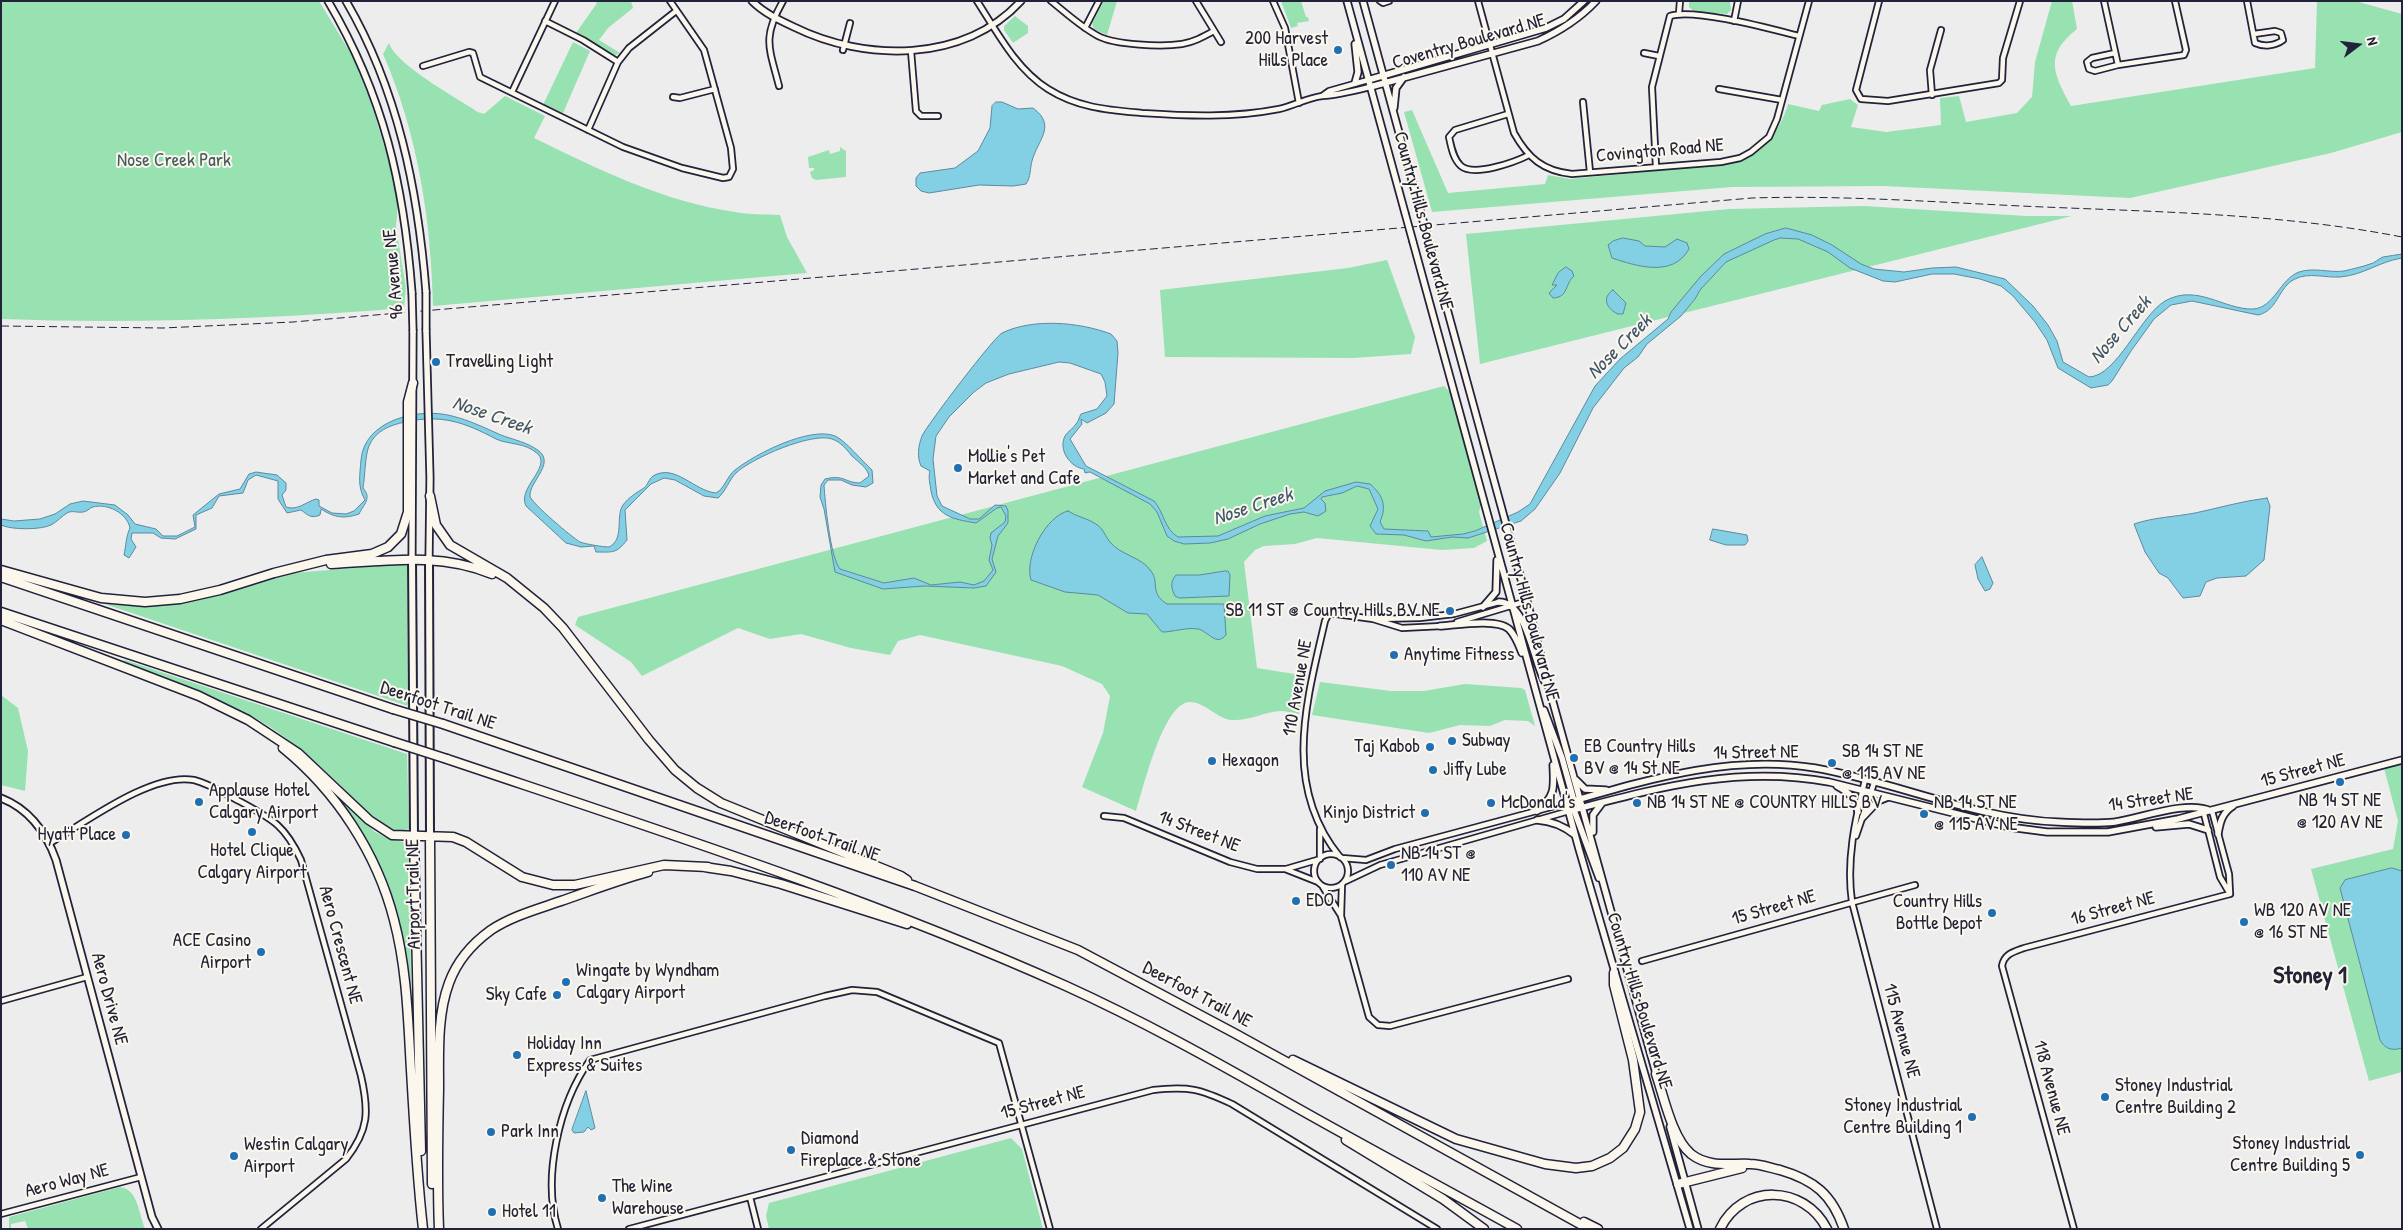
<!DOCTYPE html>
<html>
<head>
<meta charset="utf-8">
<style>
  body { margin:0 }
  #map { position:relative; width:2403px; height:1230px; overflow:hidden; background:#ededee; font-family:"Patrick Hand",sans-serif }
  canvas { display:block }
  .frame { position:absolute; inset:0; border:2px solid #22223b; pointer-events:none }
  .north { position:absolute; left:2333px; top:20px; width:50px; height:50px; -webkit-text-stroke:4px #fbf7ec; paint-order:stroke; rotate:75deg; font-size:14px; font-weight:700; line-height:20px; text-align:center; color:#22223b }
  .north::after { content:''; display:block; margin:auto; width:18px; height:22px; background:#22223b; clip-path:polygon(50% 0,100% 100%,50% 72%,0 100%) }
</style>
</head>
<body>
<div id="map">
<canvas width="2403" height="1230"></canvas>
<div class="frame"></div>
<div class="north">N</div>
</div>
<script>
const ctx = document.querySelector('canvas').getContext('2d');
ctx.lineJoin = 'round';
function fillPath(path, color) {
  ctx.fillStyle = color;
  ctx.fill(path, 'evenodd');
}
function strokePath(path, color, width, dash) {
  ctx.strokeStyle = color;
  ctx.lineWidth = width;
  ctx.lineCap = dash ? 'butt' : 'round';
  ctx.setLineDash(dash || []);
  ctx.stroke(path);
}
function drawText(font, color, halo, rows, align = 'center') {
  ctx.font = font + ' "Patrick Hand",sans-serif';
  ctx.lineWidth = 4;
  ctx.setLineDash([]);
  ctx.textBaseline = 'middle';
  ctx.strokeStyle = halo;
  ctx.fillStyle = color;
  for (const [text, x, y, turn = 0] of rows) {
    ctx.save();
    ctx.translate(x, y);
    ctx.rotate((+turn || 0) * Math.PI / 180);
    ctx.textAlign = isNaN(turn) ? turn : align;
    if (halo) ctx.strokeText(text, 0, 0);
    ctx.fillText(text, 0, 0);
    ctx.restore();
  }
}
fillPath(new Path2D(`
  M1 1H319L353 57 372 105 392 173 398 203 396 227 406 288 404 308C269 319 136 324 1 319Z
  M595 1H631L633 8 608 28 599 40 620 53 615 55 576 33 597 3Z
  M1104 1H1117L1107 35 1094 29 1092 24Z
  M1281 1H1301L1306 17H1308L1309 21 1297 23 1298 26 1291 28Z
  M1689 1H1730L1731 10 1727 14 1695 12 1689 7Z
  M2052 1H2072L2077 29C2044 55 2053 73 2071 106L2315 68 2317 1H2355L2402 14V132L2331 153 2130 198 1883 186 1732 187 1432 212 1404 112 1412 110 1448 193 1545 184 1548 175 1570 179 1729 164C1760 154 1779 135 1788 104L1819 111 1822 105 1850 99 1858 105 1851 127 1886 132 1941 125 1940 98 1959 96 1966 122 2017 113 2032 97 2035 62Z
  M1015 16 1028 26V33L1013 43 1004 30V26Z
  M573 42 590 51 563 113 543 105Z
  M389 43C396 65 457 98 478 112L484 114 505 96 545 116 534 138C598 169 664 202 735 212 749 215 765 214 780 215L787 237 807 273 433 306C431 220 418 134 383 54Z
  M840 147 846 151V177L816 180 812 178 810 172 814 170V168H809L808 157 829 150 830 154 840 151Z
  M1864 206 2026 216H2072L1480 364 1466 234 1729 209Z
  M1387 260 1415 337 1411 354 1353 358 1165 357 1160 290 1348 268Z
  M1444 386 1450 392 1481 504 1479 512 1487 541 1474 548 1442 550 1317 538 1295 544 1264 546 1255 550 1244 562 1257 668 1307 676 1299 714C1293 713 1286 711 1280 711 1264 712 1249 721 1232 720 1217 719 1205 702 1190 702 1163 702 1143 790 1136 811L1082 787 1103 733 1110 696 1102 684 1062 666 920 635 898 641 890 655 851 648 801 634 770 639 738 628 642 676 631 662 575 625 578 617Z
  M402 564 407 566 408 706 96 601 115 605 144 606 172 602 293 573Z
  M125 660 407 754 409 829C389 836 369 815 357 802 327 771 295 741 257 719 216 696 170 682 127 664L123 661Z
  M1320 682 1391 691H1424L1465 684 1521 688 1525 690 1535 726 1528 721 1505 720 1490 726 1460 725 1429 733 1312 715Z
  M1 695 18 708 28 751 25 791 1 785Z
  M2402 763V1072L2369 1081 2311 869 2393 849 2398 821 2384 768Z
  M335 794 375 832 389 839 409 843 411 984H408L390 898 334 796Z
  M1011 1138 1022 1149 1043 1229H769L766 1216 769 1203Z
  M120 1187C138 1189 139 1214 145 1229H28L25 1221 11 1224V1228H9V1217Z`), '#98e1b1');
const water = new Path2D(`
  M996 102H1002L1018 109 1033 108C1057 126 1038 139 1032 161 1030 168 1031 177 1026 184L1013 186 979 185 929 193 921 191 916 186V178L920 173 955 168 978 151 990 128 992 106Z
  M1786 228 1812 235 1832 245 1861 264 1874 269 1904 272 1932 268 1956 267 2005 279 2033 306 2048 325 2057 341 2063 362 2089 377C2117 376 2140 316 2165 301 2197 283 2224 310 2253 309 2274 308 2280 279 2299 272 2314 267 2329 273 2344 271 2352 269 2362 267 2370 264 2375 263 2378 259 2383 257 2389 256 2396 255 2402 254V258C2378 262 2364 275 2340 277 2325 278 2309 272 2295 279 2278 287 2278 311 2258 315L2192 301 2171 305 2154 319 2131 351 2112 381 2108 385 2091 388 2058 368 2047 340 2035 322 2013 296 2001 286 1980 279 1954 274H1932L1895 282 1883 281 1850 268 1828 252 1798 239 1780 238 1774 240 1726 262 1700 290 1695 299 1681 316 1647 344 1638 357 1624 368 1593 408 1560 473 1535 509 1521 521 1468 538 1452 537 1426 541 1404 535 1376 534 1370 526 1378 509 1369 489 1357 486 1342 493 1322 497 1321 499 1325 503 1326 511 1318 516 1304 512 1290 514 1260 524 1228 539 1210 543 1184 544 1174 541 1167 536 1157 512 1150 504 1090 472 1085 473 1084 469C1070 467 1058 450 1065 436 1068 431 1073 429 1076 424 1079 421 1079 417 1081 414L1097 409 1107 396 1105 382 1101 374 1070 363 1059 362 1009 374 986 383 974 392 949 417 936 436 933 459 937 496 942 506 970 519H979L995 505 1006 506 1008 511V523L998 536 992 559 996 572 986 586 974 588 925 586 883 589 835 572 824 509 820 497 821 485 825 479C844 474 845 483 860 483L869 476C867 467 859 463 852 456 847 450 841 442 832 439 812 432 752 458 736 473 729 480 726 491 718 498L704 496 675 480 664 478 651 484 625 510 627 540C616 554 613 552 596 552L594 546 581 547 566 543 526 506C517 488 551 468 538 454 525 442 509 445 496 439 464 422 441 414 405 422 390 425 375 431 369 446 365 455 365 477 363 488 372 498 364 504 359 514 344 519 335 518 321 509L320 515C311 519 308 515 301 510L287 513 278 499V481L256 475 248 480 243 493 219 496 212 508 196 515V529L175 539 161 538 153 533H132L131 539 136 547 129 558 124 555C126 546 126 536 130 528 127 513 107 503 93 507 89 508 87 512 83 512 77 513 72 510 67 513 62 516 57 522 51 525 40 530 12 530 1 525V519L14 521 40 519 55 514 70 504 83 501 115 505 128 515 135 524 156 529 163 536H177L195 527 193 515 219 494 240 489 249 474 256 472 277 475 286 483V490L282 495 286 507C297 511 306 502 316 499L319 500V506L332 513 346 514 354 511 365 500C357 486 360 475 361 460 364 420 419 407 452 416 469 420 485 428 501 435 514 440 527 442 539 451 555 464 529 482 530 496 531 503 573 538 580 542 585 544 603 547 609 547 625 539 615 517 623 505 629 497 636 493 644 488 648 485 648 480 653 476 675 463 694 491 716 493 725 488 727 476 735 470 755 454 810 426 835 436 845 440 863 462 872 470L873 483 866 487 852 485 841 480H828L824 485C825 501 830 557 840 569L884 583 914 578 931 585 960 582 974 585 984 581 993 570 989 560 992 545 990 538 991 533 1005 522 1006 516 1001 507 997 508 976 523C952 519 936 516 931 491 930 483 928 478 930 471L921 466C917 457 918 446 922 436 927 425 994 337 1002 333 1033 318 1079 322 1111 334L1117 341 1118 353 1114 404 1106 413 1087 423 1081 419 1082 424 1070 439 1086 466 1154 501C1164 512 1164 529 1178 537L1218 536 1265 516 1304 508 1325 491 1356 482 1370 484C1383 495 1387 506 1380 522L1384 529 1428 531 1431 537 1463 534 1475 531 1518 512 1530 504 1595 386 1620 359 1668 319 1671 312 1701 276 1724 254 1765 234Z
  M1623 238 1639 241 1645 246 1665 247 1677 239 1687 243 1689 249C1673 278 1636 266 1612 258L1608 245 1613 241Z
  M1566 267 1572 271 1574 276C1564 285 1569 297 1553 298L1549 293 1557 285H1552L1558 273Z
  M1613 290 1626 303 1623 314H1618C1607 309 1601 298 1613 290Z
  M2267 498 2270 506 2264 560 2246 576 2217 578 2206 582 2200 596 2183 598 2168 578 2159 573 2145 552 2134 524C2155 517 2174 517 2195 513 2219 508 2242 501 2267 498Z
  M1068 511C1077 517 1087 518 1096 524 1103 528 1105 536 1110 542 1120 555 1142 557 1151 571 1160 583 1149 593 1167 604H1224L1226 635C1216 647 1208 631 1198 629 1186 627 1174 632 1162 632L1147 614 1128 613 1098 595 1065 592 1031 580C1024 558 1046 516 1068 511Z
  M1713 529 1747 535 1748 541 1745 545H1726L1710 540Z
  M1982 557 1993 583 1990 589 1985 591 1978 579 1975 565Z
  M1225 571H1228L1230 575 1229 596 1179 598 1175 596C1171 588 1170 582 1176 575H1199Z
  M2392 868 2402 871V1048C2392 1051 2385 1049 2380 1040L2340 888 2345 880Z
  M586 1091 595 1128 591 1130 588 1127 584 1132 574 1133 572 1130Z`);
fillPath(water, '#83cfe3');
strokePath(water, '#5c8aa0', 1);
const street = new Path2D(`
  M977 1C997 32 1016 69 1048 89 1078 108 1109 110 1142 113 1188 116 1233 118 1279 109 1293 106 1307 98 1322 96 1339 95 1354 91 1370 87
  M1051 1C1066 13 1081 27 1098 36 1115 45 1162 47 1182 44 1194 42 1203 37 1214 31
  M1196 1 1221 42
  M1273 1 1285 28 1299 103
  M1380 1 1383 3 1389 1
  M1478 1 1514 133C1528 158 1543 171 1572 174L1721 162 1740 158 1751 152 1769 137 1777 119 1809 1
  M1879 1 1856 90 1861 99 1888 101 1999 83 2002 80 2003 58 2020 1
  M2104 1 2118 65 2184 55 2186 50 2175 1
  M2247 1 2255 43C2264 47 2275 46 2283 40L2281 33 2275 31 2254 34
  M1679 13 1680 1
  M545 21 583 40 618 62
  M1734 21 1738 1
  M1085 28 1099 1
  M843 50 850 23
  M911 51 916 111 921 116H938
  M1644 53 1659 56
  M2115 53 2092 58 2087 62 2089 69 2095 71 2118 65
  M423 66 469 52 473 53 480 77 623 147 682 168 723 178 729 177 733 169 731 148 704 50 670 1
  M779 86C769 47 762 38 783 1
  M1719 89 1782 100
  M512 92 555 1
  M1932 95 1930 70 1941 30
  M1322 96 1329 91 1368 80
  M673 97 680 98 715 89
  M1583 102 1590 172
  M1508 114 1455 130 1449 137C1451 146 1453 159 1461 166 1474 177 1515 162 1529 155
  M588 130 618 62 629 48 676 11
  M1656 167 1652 87 1670 16C1694 8 1771 29 1799 36
  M1374 619 1420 618 1454 614 1499 602
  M1457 622 1527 601
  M1865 780C1855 820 1846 861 1852 902L1937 1229
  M2203 810 2220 877 2230 894
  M2212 811 2229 874 2230 893
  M1104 816 1124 818 1230 862 1257 869H1285L1318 882
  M1856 836 1874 783
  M50 843C86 822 152 772 194 780 210 784 225 794 239 801 272 819 285 825 301 860L361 1076C369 1111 369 1130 346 1159L261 1229
  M1314 871a17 17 0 1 1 34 0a17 17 0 1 1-34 0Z
  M1340 857C1282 786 1306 703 1325 621L1329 613 1373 619 1402 628 1442 626
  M1342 858 1366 860 1395 849 1566 803
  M1320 859V829
  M1286 869 1317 860
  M1344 882 1380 865 1569 811
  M1342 884 1341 916 1369 1017 1378 1025 1390 1026 1568 979
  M1323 887 1340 914
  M1642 961 1915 885
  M1 1001 87 977
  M750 1197 758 1229
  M1 1214 141 1177
  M558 1229C542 1178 559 1103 590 1060L825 996 852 990 877 992 999 1043 1050 1229
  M629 1229 1153 1090C1189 1086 1200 1089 1232 1104L1437 1229
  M2074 1229 2002 966C2004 954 2013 952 2024 948L2230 894`);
const secondary = new Path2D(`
  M328 1C384 96 404 185 412 293
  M346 1C398 90 418 190 426 292
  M752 1C764 13 779 20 794 27 865 62 964 63 1021 1
  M1347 1 1405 213
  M1363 1 1421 213
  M1355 44 1358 72 1355 83
  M1368 80 1546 28 1564 19 1584 1
  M1370 87 1538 41C1560 31 1579 19 1596 1
  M1394 108 1396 88 1404 77
  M1413 242 1579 849 1690 1229
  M1429 243 1527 601 1549 688 1657 1077
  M426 330 430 478 429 559
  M412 559 413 331
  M1499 602C1527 602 1533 661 1545 682
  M1483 607 1496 592 1497 560
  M1440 626C1456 625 1497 618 1509 629 1515 635 1519 645 1522 653
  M1544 710 1562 758 1574 801 1583 807
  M1576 780 1585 789 1606 790
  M1837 786C1850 793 1855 798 1858 812
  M1 798C29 809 46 832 56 860L152 1217 158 1229
  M1566 803C1647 780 1730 754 1815 768 1897 782 1975 819 2058 822 2077 823 2096 824 2115 822 2142 818 2186 800 2211 811
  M1566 803 1574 810 1599 878
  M1537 811C1556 796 1554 787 1553 765
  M1569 811C1657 788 1737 765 1829 782L2009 827 2047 832H2108L2178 819 2402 760
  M1863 817 1878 801 1888 797
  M1537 820C1551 821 1564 826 1575 835
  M2156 827 2189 824 2208 830
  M1593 832V815L1602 803
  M2218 834C2220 822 2222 813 2233 806
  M1670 1127 1698 1229`);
const primary = new Path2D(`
  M412 559 414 836
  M429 559 430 836`);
const highway = new Path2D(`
  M430 496 436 525 450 545 507 578 544 608 563 628 649 740 675 770 697 788 721 803 901 876 907 880
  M331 564C385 561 440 552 492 574
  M1 570 101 598 145 602 180 599 220 590 274 573 326 560 372 554 388 547 401 534 408 512V402L413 383
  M1 577 393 709
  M1 612 394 742
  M1 620 199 696 248 720 298 753 369 820 392 835 453 837 466 842 522 877 553 885H575L664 865 708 867
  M443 724 915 886 1078 950 1236 1034 1589 1229
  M283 748C336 791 377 853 394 920 407 969 408 1020 411 1070 414 1123 417 1176 423 1229
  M447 759C655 829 865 896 1066 986 1141 1020 1213 1060 1285 1101 1362 1145 1440 1186 1517 1229
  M414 836 421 1151
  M430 836 432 1184
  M704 867 731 871 781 884 907 924
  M1293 1060 1456 1139 1545 1164 1576 1168 1592 1166 1610 1158 1623 1148 1635 1129 1640 1112 1633 1060 1614 985V973
  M1656 1074C1664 1097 1672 1138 1691 1154 1709 1168 1730 1163 1750 1164 1761 1164 1770 1168 1780 1170 1814 1180 1832 1194 1844 1229
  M1346 1140 1443 1199 1484 1229
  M1678 1184 1742 1168
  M1584 1222 1598 1229
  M439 1229C437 1182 438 1135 439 1088 439 1054 437 1015 449 983 457 961 473 943 491 930 512 916 538 909 561 901 590 891 619 880 648 872
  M1720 1229C1742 1183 1804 1184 1827 1229`);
strokePath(street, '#22223b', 8);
strokePath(secondary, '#22223b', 9);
strokePath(primary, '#22223b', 10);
strokePath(highway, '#22223b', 11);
strokePath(street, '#fbf7ec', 4.5);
strokePath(secondary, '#fbf7ec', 5.5);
strokePath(primary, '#fbf7ec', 6);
strokePath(highway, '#fbf7ec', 8);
strokePath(new Path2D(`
  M1 326 163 328 293 322 1752 198C1849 195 1946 203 2044 207 2163 212 2284 214 2402 237`), '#22223b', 1, [8, 4]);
const secondaryBridge = new Path2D(`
  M1405 213 1413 242
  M1421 213 1429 243
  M426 292V330
  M412 293 413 331`);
const highwayBridge = new Path2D(`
  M393 709 443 724
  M394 742 447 759`);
strokePath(secondaryBridge, '#22223b', 9, []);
strokePath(highwayBridge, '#22223b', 11, []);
strokePath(secondaryBridge, '#fbf7ec', 5.5);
strokePath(highwayBridge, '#fbf7ec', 8);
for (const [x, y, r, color] of [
  [1338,50,5,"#1f6fb2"],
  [436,362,5,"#1f6fb2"],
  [958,468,5,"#1f6fb2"],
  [1450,611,5,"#1f6fb2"],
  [1394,655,5,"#1f6fb2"],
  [1452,741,5,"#1f6fb2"],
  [1430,747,5,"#1f6fb2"],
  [1574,758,5,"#1f6fb2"],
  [1212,761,5,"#1f6fb2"],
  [1832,763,5,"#1f6fb2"],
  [1433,770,5,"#1f6fb2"],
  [2340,782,5,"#1f6fb2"],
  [199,802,5,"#1f6fb2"],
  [1491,803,5,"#1f6fb2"],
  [1637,803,5,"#1f6fb2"],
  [1425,813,5,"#1f6fb2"],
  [1924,814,5,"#1f6fb2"],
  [252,832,5,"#1f6fb2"],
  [126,835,5,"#1f6fb2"],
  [1391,865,5,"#1f6fb2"],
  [1296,901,5,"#1f6fb2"],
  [1992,913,5,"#1f6fb2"],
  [2244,922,5,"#1f6fb2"],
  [261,952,5,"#1f6fb2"],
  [566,982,5,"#1f6fb2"],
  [557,995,5,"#1f6fb2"],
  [517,1055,5,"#1f6fb2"],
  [2105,1097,5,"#1f6fb2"],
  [1972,1117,5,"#1f6fb2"],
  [491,1132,5,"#1f6fb2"],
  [791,1150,5,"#1f6fb2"],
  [2360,1155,5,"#1f6fb2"],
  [234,1156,5,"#1f6fb2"],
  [602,1198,5,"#1f6fb2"],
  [492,1212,5,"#1f6fb2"]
]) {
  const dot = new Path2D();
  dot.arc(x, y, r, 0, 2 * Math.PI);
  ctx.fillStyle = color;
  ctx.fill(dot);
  strokePath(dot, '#fbf7ec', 2);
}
drawText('19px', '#22223b', '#fbf7ec', [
  ["200 Harvest",1328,39,"right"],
  ["Hills Place",1328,61,"right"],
  ["Travelling Light",446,362],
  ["Mollie's Pet",968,457],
  ["Market and Cafe",968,479],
  ["SB 11 ST @ Country Hills BV NE",1440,611,"right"],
  ["Anytime Fitness",1404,655],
  ["Subway",1462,741],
  ["Taj Kabob",1420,747,"right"],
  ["EB Country Hills",1584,747],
  ["BV @ 14 St NE",1584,769],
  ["SB 14 ST NE",1842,752],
  ["@ 115 AV NE",1842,774],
  ["Hexagon",1222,761],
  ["Jiffy Lube",1443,770],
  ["Applause Hotel",209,791],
  ["Calgary Airport",209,813],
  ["NB 14 ST NE",2340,801,"center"],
  ["@ 120 AV NE",2340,823,"center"],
  ["McDonald's",1501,803],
  ["NB 14 ST NE @ COUNTRY HILLS BV",1647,803],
  ["NB 14 ST NE",1934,803],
  ["@ 115 AV NE",1934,825],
  ["Kinjo District",1415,813,"right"],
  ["Hyatt Place",116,835,"right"],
  ["Hotel Clique",252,851,"center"],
  ["Calgary Airport",252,873,"center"],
  ["NB 14 ST @",1401,854],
  ["110 AV NE",1401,876],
  ["EDO",1306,901],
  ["Country Hills",1982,902,"right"],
  ["Bottle Depot",1982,924,"right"],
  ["WB 120 AV NE",2254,911],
  ["@ 16 ST NE",2254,933],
  ["ACE Casino",251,941,"right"],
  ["Airport",251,963,"right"],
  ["Wingate by Wyndham",576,971],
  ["Calgary Airport",576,993],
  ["Sky Cafe",547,995,"right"],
  ["Holiday Inn",527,1044],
  ["Express & Suites",527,1066],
  ["Stoney Industrial",2115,1086],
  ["Centre Building 2",2115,1108],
  ["Stoney Industrial",1962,1106,"right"],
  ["Centre Building 1",1962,1128,"right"],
  ["Park Inn",501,1132],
  ["Diamond",801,1139],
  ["Fireplace & Stone",801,1161],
  ["Stoney Industrial",2350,1144,"right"],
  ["Centre Building 5",2350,1166,"right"],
  ["Westin Calgary",244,1145],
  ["Airport",244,1167],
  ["The Wine",612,1187],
  ["Warehouse",612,1209],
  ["Hotel 11",502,1212]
], 'left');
drawText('19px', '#22223b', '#fbf7ec', [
  ["Coventry Boulevard NE",1469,42,-16],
  ["Covington Road NE",1660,151,-5],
  ["Country Hills Boulevard NE",1423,221,75],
  ["96 Avenue NE",394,274,-95],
  ["Country Hills Boulevard NE",1529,612,75],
  ["110 Avenue NE",1298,688,-80],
  ["Deerfoot Trail NE",438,706,18],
  ["14 Street NE",1756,753,-1],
  ["15 Street NE",2303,771,-15],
  ["14 Street NE",2151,800,-8],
  ["14 Street NE",1199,832,21],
  ["Deerfoot Trail NE",822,837,19],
  ["Airport Trail NE",414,894,-91],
  ["15 Street NE",1774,908,-16],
  ["16 Street NE",2113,909,-15],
  ["Aero Crescent NE",340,945,75],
  ["Deerfoot Trail NE",1197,995,28],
  ["Aero Drive NE",109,999,75],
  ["Country Hills Boulevard NE",1639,1001,73],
  ["115 Avenue NE",1901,1031,75],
  ["118 Avenue NE",2051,1088,75],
  ["15 Street NE",1043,1103,-15],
  ["Aero Way NE",67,1181,-15]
]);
drawText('19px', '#455b5e', '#fbf7ec', [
  ["Nose Creek Park",174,161]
]);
drawText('italic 20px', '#3f566d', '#fbf7ec', [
  ["Nose Creek",2121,330,-49],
  ["Nose Creek",1620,347,-45],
  ["Nose Creek",492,416,19],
  ["Nose Creek",1253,507,-18]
]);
drawText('bold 24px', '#22223b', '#fbf7ec', [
  ["Stoney 1",2310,977]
]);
</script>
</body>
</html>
